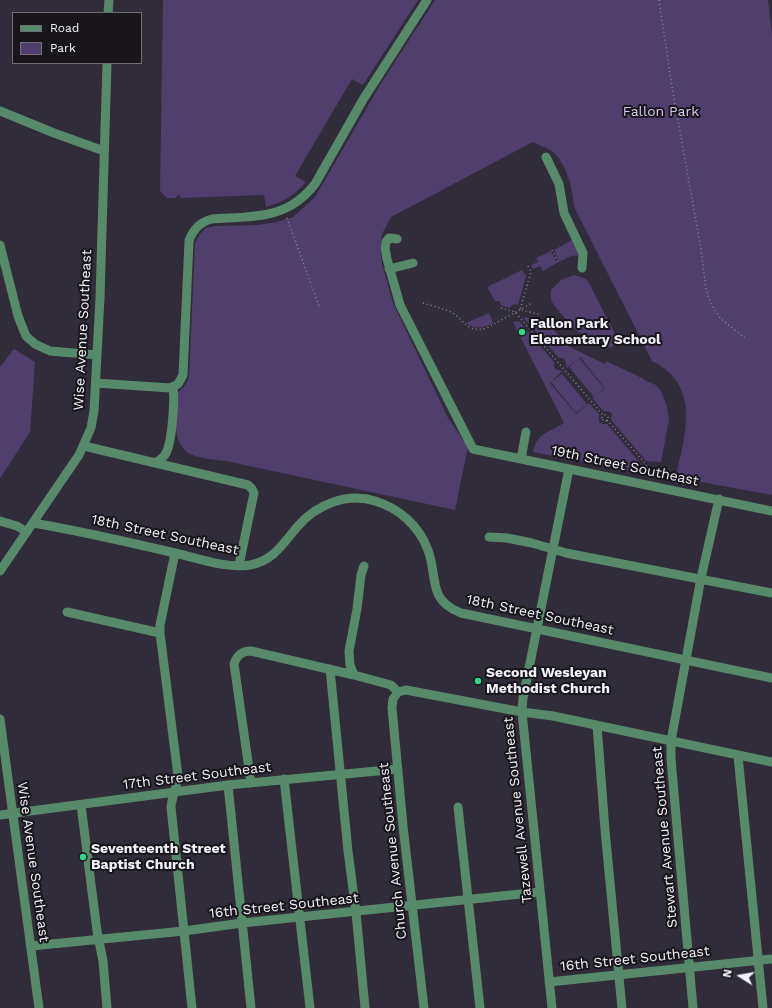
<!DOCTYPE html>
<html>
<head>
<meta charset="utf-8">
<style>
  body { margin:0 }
  #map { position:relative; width:772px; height:1008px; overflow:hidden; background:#302c39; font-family:"Work Sans",sans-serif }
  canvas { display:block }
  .legend { position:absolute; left:12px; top:12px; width:130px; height:52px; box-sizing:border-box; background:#18161b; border:1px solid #6f6d73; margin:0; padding:5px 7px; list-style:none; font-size:12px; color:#f2f0f8 }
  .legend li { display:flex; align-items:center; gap:8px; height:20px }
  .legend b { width:20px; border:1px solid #6f6d73 }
  .north { position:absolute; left:720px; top:956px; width:40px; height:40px; -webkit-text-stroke:3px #18161b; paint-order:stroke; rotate:281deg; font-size:11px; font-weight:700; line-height:16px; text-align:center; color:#f2f0f8 }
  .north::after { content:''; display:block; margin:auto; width:14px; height:18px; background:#f2f0f8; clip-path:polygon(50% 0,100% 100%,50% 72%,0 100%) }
</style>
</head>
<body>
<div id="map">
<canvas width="772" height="1008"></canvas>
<ul class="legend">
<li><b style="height:5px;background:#578a6a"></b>Road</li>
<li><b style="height:11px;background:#503e6d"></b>Park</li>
</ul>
<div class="north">N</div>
</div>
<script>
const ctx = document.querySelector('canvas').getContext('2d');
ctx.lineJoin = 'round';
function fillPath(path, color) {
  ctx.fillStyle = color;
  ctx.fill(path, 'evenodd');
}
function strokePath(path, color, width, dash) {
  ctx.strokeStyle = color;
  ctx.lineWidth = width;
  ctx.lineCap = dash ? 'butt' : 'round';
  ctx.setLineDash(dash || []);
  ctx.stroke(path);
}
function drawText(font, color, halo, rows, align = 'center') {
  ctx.font = font + ' "Work Sans",sans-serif';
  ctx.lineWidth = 4;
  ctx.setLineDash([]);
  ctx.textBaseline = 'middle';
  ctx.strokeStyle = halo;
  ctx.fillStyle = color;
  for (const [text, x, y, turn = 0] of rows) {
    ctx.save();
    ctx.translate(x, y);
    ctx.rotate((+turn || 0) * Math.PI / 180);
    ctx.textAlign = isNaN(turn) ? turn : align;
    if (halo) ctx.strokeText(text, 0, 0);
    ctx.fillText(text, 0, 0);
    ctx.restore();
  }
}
fillPath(new Path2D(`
  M163 0H418L363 85 352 79 295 176 306 182C295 195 282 203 266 207L264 195 180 198V194L175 198H167L160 191Z
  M435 0H768L772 34V495L685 479 678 475 677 471C687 430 699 384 652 361L574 207C572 188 568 166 553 152 548 148 539 145 533 142L391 217 382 234 380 248 382 264 393 303 448 418 468 447 455 510 226 461C216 460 205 459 195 456 170 448 176 416 177 395 181 387 186 388 189 377L195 243 200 234 206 228 216 226 257 225 277 222 293 217 315 197 380 85Z
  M572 240 580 255 571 256 559 262 554 250Z
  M551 251 557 263 543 271 540 266 533 269 531 265 538 262 536 258Z
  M522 270 526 276 518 305 514 304 509 308 502 306 499 301H495L487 287Z
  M574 275 586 279 589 283 616 336V343L612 347H608L587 338 572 327 554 305 551 300V290L561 280Z
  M489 313 493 323C484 328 475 330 466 323Z
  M523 317 546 322 570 347 605 364 606 361 644 379V380L656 385 661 391 667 406 669 420 661 462 646 461 611 420 612 415 610 412 603 411 592 398 594 397 569 367 579 358 604 388 595 396 605 388 580 357 567 368 565 360 562 358H559Z
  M519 321 554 362V366L555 369 562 371 550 383 576 414 589 403 599 414V422L603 424H607L641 464 639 473 533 452C536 433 550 432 564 423L513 322Z
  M14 349 35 362 30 432 1 477H0V367Z
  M562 374 587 404 576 413 551 382Z`), '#503e6d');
strokePath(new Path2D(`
  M659 0 672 87 701 249 706 289 710 302 720 318 745 338
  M287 218 319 306
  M552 250 559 264
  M528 266 531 272 520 310 539 314
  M423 303C432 306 442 308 451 312 465 320 467 334 487 328L532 303
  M501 308 515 312 603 415
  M602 418a3 3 0 1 1 6 0a3 3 0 1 1-6 0Z
  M607 420 644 462 652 476`), '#8c8993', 1.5, [1, 3]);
strokePath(new Path2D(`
  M108 13 109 0
  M0 111 54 133 104 151
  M546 157 559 184 564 213 583 253 582 268
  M397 239 389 238 386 242 385 248 387 259 400 305 473 449 772 511
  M0 245 18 316 26 336 35 344 50 351 97 355
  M389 269 413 263
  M96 383 170 388 178 384 183 375 189 241C193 229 200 222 212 219 254 216 287 220 315 184L364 98 427 0
  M84 446 248 485 252 489 254 493 239 565
  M521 459 526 432
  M155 463C160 460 164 458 166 453 172 442 175 399 173 387
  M0 521 17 526 27 532
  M33 523C81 531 128 542 175 553 197 558 227 569 250 565 275 560 283 543 298 526 316 505 347 492 375 501 399 508 419 526 428 550 438 577 427 600 461 613L772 678
  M489 537 507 538 532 543 566 553 772 593
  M175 553 160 625V633L178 776C177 787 172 796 171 807L192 1008
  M364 566 361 575 357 609 349 651 350 665 354 675 391 685 398 692
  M0 571 79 455 91 428 94 411 100 298 107 63
  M67 612 160 633
  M330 669 348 851 356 912 365 1008
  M398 692 406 690 522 712 553 716 772 762
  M398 692 393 699 392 708 403 826 424 1008
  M0 719 39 1008
  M597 725 605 830 622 1008
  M738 756 763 1008
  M284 779 310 1008
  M251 783 234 664C237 655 242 651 251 651L354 675
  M228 785 251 1008
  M81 805 97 931 103 961 107 1008
  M458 807 480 1008
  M0 815 228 785 398 769
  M31 946 184 931 242 923 540 892
  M549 982 772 959
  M552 1008 522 712 523 698 569 469
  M693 1008 671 759V741L701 578 719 499`), '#578a6a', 9);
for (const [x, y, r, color] of [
  [522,332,4,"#2dd884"],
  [478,681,4,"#2dd884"],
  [83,857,4,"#2dd884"]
]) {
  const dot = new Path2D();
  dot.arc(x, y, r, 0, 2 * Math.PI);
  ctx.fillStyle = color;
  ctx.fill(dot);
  strokePath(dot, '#18161b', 1.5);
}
drawText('14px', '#d8cbf2', '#18161b', [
  ["Fallon Park",661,112]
]);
drawText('bold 14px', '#f2f0f8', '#18161b', [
  ["Fallon Park",530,324],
  ["Elementary School",530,340],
  ["Second Wesleyan",486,673],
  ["Methodist Church",486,689],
  ["Seventeenth Street",91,849],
  ["Baptist Church",91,865]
], 'left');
drawText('14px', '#f2f0f8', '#18161b', [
  ["Wise Avenue Southeast",83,330,-87],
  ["19th Street Southeast",625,466,12],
  ["18th Street Southeast",165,535,12],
  ["18th Street Southeast",540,615,12],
  ["17th Street Southeast",197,776,-7],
  ["Tazewell Avenue Southeast",518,810,-96],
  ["Stewart Avenue Southeast",665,837,-95],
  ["Church Avenue Southeast",393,851,-96],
  ["Wise Avenue Southeast",33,862,82],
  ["16th Street Southeast",284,906,-6],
  ["16th Street Southeast",635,959,-6]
]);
</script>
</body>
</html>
